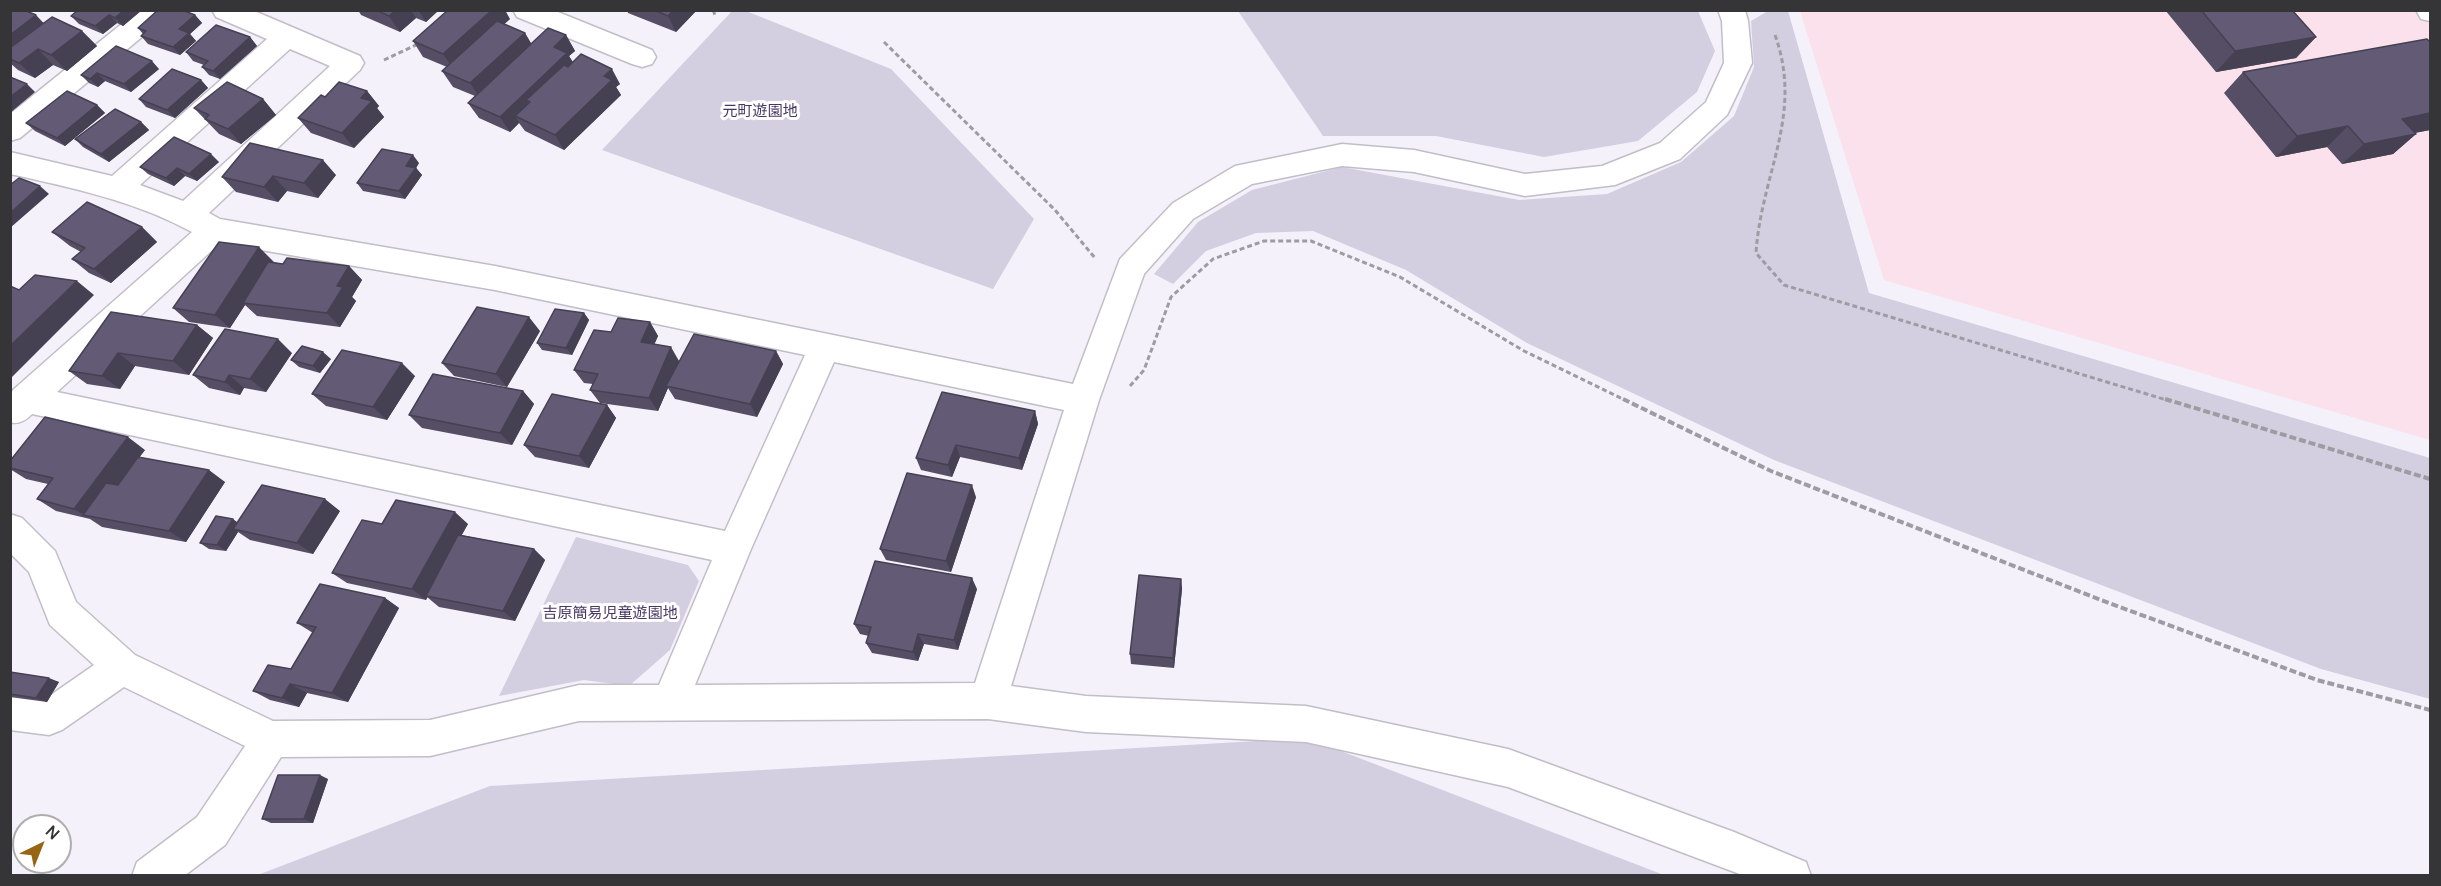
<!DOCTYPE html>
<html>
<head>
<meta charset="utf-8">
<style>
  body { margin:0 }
  #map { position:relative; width:2441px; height:886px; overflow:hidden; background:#f4f1fa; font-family:Manrope,sans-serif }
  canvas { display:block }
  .frame { position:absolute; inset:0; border:12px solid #353437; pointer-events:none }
  .north { position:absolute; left:12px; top:814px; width:60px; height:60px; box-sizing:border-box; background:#fff; border:2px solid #aeaeaf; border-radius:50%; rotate:43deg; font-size:16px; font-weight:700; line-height:24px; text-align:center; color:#353437 }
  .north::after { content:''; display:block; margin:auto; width:21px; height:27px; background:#966616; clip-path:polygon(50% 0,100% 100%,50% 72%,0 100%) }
</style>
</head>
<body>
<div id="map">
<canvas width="2441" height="886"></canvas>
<div class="frame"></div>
<div class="north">N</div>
</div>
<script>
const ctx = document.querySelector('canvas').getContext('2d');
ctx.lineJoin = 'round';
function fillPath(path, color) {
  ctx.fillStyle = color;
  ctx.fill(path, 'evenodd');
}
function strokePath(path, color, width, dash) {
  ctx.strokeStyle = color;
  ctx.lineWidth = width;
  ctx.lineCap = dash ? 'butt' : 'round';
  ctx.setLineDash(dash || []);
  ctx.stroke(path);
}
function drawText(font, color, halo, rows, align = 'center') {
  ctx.font = font + ' Manrope,"Noto Sans JP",sans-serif';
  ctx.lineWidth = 6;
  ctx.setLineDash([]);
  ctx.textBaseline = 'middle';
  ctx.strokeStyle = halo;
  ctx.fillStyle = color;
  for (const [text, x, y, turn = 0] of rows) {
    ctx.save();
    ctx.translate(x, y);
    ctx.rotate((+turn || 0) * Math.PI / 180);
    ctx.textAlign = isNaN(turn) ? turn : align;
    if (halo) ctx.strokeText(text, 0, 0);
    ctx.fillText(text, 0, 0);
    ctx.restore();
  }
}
fillPath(new Path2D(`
  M1800 11H2430V440L1884 280Z`), '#fae1eb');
fillPath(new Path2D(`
  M733 10 746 11 891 69 1034 219 993 289 602 150Z
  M1238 11H1698L1715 51 1697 92 1638 141 1544 157 1436 136H1323Z
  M1768 11H1788L1869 293 2430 458V699L2321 669 1774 460 1527 343 1406 270 1313 231 1256 233 1206 251 1173 284 1154 274 1198 222 1252 190 1342 167 1519 200 1607 194 1681 162 1734 116 1754 67 1751 21Z
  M576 537 688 565 699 581 670 650 629 686 584 680 499 696Z
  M1307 738 1664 875 255 876 490 786Z`), '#d4cee1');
const minor = new Path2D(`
  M139 10H170L166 17 20 138 10 141V114Z
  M212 10H252L360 56 364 63 360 70 209 213 220 219 495 266 1073 384 1120 259 1173 203 1235 166 1342 144 1414 150 1525 174 1602 166 1660 143 1706 102 1724 63 1722 21 1718 10H1745L1748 21 1752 63 1727 115 1680 159 1615 185 1525 196 1414 172 1342 166 1252 184 1193 219 1144 274 1099 400 1011 686 1086 696 1306 706 1508 749 1734 832 1806 862 1811 876H1745L1508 787 1306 742 1086 732 988 719 579 721 430 756 281 757 225 845 184 876H132L137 862 197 817 245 746 124 687 62 730 49 735 10 730V694L45 699 94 665 50 625 29 572 10 553V514L22 518 55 551 76 602 135 655 273 721 430 720 579 685H659L712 560 32 414C26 420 19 425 10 422V394L14 389 192 232C135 201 73 188 10 174V152L112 176 267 39 216 17ZM290 49 330 66 183 201 140 185ZM220 243 495 290 805 355 725 531 57 392ZM834 362 1064 410 975 683 695 685 751 549Z
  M513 10H553L652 50 656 57 652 64 642 67 632 64 517 17Z
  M2416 10H2430V21L2421 19Z`);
strokePath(minor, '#c1bec7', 3);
strokePath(new Path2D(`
  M713 10 715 15
  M1775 35C1804 115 1761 174 1756 253L1784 285 2170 401
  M884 42 1055 210 1095 258
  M384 60 418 44
  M1130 386 1144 370 1171 297 1213 259 1264 241H1311L1400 277 1524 351 1627 401`), '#9e9ca2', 3, [5, 3]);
strokePath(new Path2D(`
  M1623 399 1771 471 2101 600 2317 680 2430 710
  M2165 399 2430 479`), '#9e9ca2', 4, [7, 3]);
fillPath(minor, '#fff');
fillPath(new Path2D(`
  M10 10 44 23 82 31 97 46 67 71 53 65 35 78 18 70 10 63Z
  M78 10H142L123 26 117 23 103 34 79 24 71 16Z
  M358 10H439L426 22 416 18 400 32 361 15Z
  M627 10H697L676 32 628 13Z
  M2165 10H2296L2294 13 2316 37 2296 58 2216 72Z
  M195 15 202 23 190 34 196 41 180 55 148 44 141 36 143 34 138 28Z
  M510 19 504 24 525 33 531 44 566 35 575 51 569 56 573 62 620 84 616 87 621 95 564 150 525 131 519 123 510 132 479 118 468 103 475 96 453 87 442 71 447 67 423 57 413 41Z
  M250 37 257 46 220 79 209 75 202 67 204 65 193 61 186 52Z
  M2430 42V130L2415 133 2416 134 2393 154 2342 164 2327 147 2276 157 2224 93 2243 72Z
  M159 69 131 92 105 81 98 87 89 83 81 75Z
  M201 80 208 88 175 118 146 107 139 99Z
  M367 91 379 106 377 108 384 117 354 148 311 133 298 118 325 97Z
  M263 99 276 115 241 144 219 134 194 108Z
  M97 105 105 113 65 146 35 131 26 123Z
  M141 122 149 130 109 162 83 147 75 139Z
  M219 162 197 181 185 176 174 186 148 174 140 167Z
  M419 163 416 168 422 175 405 199 363 191 357 183Z
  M336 175 318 198 287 191 278 202 236 192 222 177Z
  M142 227 157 242 111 283 89 273 72 259 81 252 70 246 52 232Z
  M273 262 283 264 349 266 362 280 352 297 356 301 340 327 257 316 245 305 230 328 189 322 173 308 274 262Z
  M584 313 589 320 572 355 542 350 537 343Z
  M650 322 658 336 654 345 679 361 676 367 776 351 783 364 757 417 675 399 668 388 658 411 600 403 590 390 593 384 584 383 574 370 611 332Z
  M197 325 213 338 189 375 135 366 120 389 87 384 69 371Z
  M540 331 507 387 454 376 442 363Z
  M292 353 266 392 244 388 240 395 209 388 193 375Z
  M331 359 320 373 299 367 291 360Z
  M415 376 387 420 326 406 312 394Z
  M523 391 534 404 512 445 422 428 409 415Z
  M607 405 616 418 589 468 535 457 524 445Z
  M1035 411 1038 424 1022 470 960 457 952 477 921 470 916 458Z
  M145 450 139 457 225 482 186 542 102 527 90 519 56 511 37 499 48 484 26 479 10 469V461Z
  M976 497 951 572 886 560 880 549Z
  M340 511 313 554 250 540 238 532 226 551 209 549 200 543 237 522Z
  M382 524H468L461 535 534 549 545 560 515 621 439 607 427 597 426 600 347 583 332 573Z
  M1181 579 1182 589 1174 668 1131 664 1130 654Z
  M977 589 958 650 924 644 918 661 872 653 866 643 869 636 860 634 854 624Z
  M385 598 399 608 348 702 307 693 299 707 270 700 253 691 291 669 313 633 297 623Z
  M10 672 59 682 47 702 10 697Z
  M328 779 313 823H271L262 819Z`), '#554e65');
fillPath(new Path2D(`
  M124 10H142L123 26 115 18Z
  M396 10H411L416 18 400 32 389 16Z
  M418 10H439L426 22Z
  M492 10H505L510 19 454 70 443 54Z
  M674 10H697L676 32 668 16Z
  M36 15 51 31 10 59V35Z
  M109 15 117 23 103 34 95 26Z
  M195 15 202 23 190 34 196 41 180 55 173 47 179 29Z
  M82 31 97 46 67 71 51 55Z
  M525 33 534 48 480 98 470 83Z
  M566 35 575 51 569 56 576 68 530 102 526 100 533 110 515 116 519 123 510 132 500 117 554 47Z
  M250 37 257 46 220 79 213 71Z
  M2316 37 2296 58 2216 72 2235 51Z
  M38 49 53 65 35 78 19 63Z
  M152 61 159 69 131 92 124 84Z
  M612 69 620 84 616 87 621 95 564 150 555 135 604 76Z
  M97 73 105 81 98 87 90 79Z
  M201 80 208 88 175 118 167 110Z
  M27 84 35 92 10 113V97Z
  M367 91 379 106 377 108 384 117 354 148 342 133 361 98Z
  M263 99 276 115 241 144 228 129Z
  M97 105 105 113 65 146 57 138Z
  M2430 113V130L2380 139 2402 119Z
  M141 122 149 130 109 162 101 154Z
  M2348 126 2327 147 2276 157 2297 136Z
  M2416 134 2393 154 2342 164 2364 144Z
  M211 154 219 162 197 181 189 174Z
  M413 155 419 163 412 174 406 166Z
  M323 160 336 175 318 198 304 183Z
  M177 168 185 176 174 186 166 178Z
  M416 168 422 175 405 199 399 191Z
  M273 176 287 191 278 202 264 187Z
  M40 186 49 194 10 228V213Z
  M142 227 157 242 111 283 94 269Z
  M259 247 274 262 246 303H243L245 305 230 328 215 315Z
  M349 266 362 280 352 297 356 301 340 327 327 313 337 286Z
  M77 281 94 295 12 377 10 376V346Z
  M584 313 589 320 572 355 566 348Z
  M529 317 540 331 507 387 496 374Z
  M650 322 658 336 649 356 641 342Z
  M197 325 213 338 189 375 173 361Z
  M278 339 292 353 266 392 250 379Z
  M671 347 679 361 668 387 666 386 668 388 658 411 649 398Z
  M776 351 783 364 757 417 750 404Z
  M323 352 331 359 320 373 313 366Z
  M118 353 135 366 120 389 102 376Z
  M402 363 415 376 387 420 373 407Z
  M229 375 244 388 240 395 225 382Z
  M523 391 534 404 512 445 500 433Z
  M607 405 616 418 589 468 579 456Z
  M1035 411 1038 424 1022 470 1019 458Z
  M128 437 145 450 95 517 86 516 74 509Z
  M956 445 960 457 952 477 948 465Z
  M209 470 225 482 186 542 169 531Z
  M972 485 976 497 951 572 946 561Z
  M325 499 340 511 313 554 297 543Z
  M455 512 468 524 426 600 412 589Z
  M233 519 241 525 233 529 238 532 226 551 217 545Z
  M534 549 545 560 515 621 503 611Z
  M972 578 977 589 958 650 954 640Z
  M1181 579 1182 589 1174 668 1173 658Z
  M385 598 399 608 348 702 332 693Z
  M918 634 924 644 918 661 913 652Z
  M49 678 59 682 47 702 36 698Z
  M290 684 307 693 299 707 282 698Z
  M320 775 328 779 313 823 304 819Z`), '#454052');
const building = new Path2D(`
  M10 10H24L36 15 10 35Z
  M78 10H124L115 18 109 15 95 26 71 16Z
  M158 10H182L195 15 179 29 189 33 173 47 141 36 146 31 138 28Z
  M376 10H396L389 16Z
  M448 10H492L443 54 413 41Z
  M654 10H674L668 16Z
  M2201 10H2292L2316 37 2235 51Z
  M52 17 82 31 51 55 38 49 19 63 10 59V48Z
  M497 21 525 33 470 83 442 71Z
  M216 25 250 37 213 71 202 67 208 61 186 52Z
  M548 28 566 35 554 47 567 53 500 117 468 103Z
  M2427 39 2430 42V113L2402 119 2416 134 2364 144 2348 126 2297 136 2243 72Z
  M116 46 152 61 124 84 97 73 90 79 81 75Z
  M581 54 612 69 604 76 612 80 555 135 515 116 530 102 526 100 564 65 568 67Z
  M172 69 201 80 167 110 139 99Z
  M10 77 27 84 10 97Z
  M227 82 263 99 228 129 205 119 209 115 194 108Z
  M339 82 367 91 361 98 372 101 342 133 298 118 321 95 325 97Z
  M67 91 97 105 57 138 26 123Z
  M115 109 141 122 101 154 75 139Z
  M174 137 211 154 189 174 177 168 166 178 140 167Z
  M250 143 323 160 304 183 273 176 264 187 222 177Z
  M382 149 413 155 406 166 416 168 399 191 357 183Z
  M19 178 40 186 10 213V185Z
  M87 202 142 227 94 269 72 259 85 248 52 232Z
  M219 242 259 247 215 315 173 308Z
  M287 258 349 266 337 286 343 287 327 313 243 303 268 262 283 264Z
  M35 275 77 281 10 346V286L19 290Z
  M477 307 529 317 496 374 442 363Z
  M555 309 584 313 566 348 537 343Z
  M111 312 197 325 173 361 118 353 102 376 69 371Z
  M618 318 650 322 641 342 671 347 649 398 590 390 598 374 574 370 594 330 611 332Z
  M225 329 278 339 250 379 229 375 225 382 193 375Z
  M694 334 776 351 750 404 666 386Z
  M302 346 323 352 313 366 291 360Z
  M342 350 402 363 373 407 312 394Z
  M433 374 523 391 500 433 409 415Z
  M942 392 1035 411 1019 458 956 445 948 465 916 458Z
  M552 394 607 405 579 456 524 445Z
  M45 417 128 437 74 509 37 499 53 478 10 468V461Z
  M138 457 209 470 169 531 83 515 106 483 118 485Z
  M907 473 972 485 946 561 880 549Z
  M262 485 325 499 297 543 233 529Z
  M396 500 455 512 412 589 332 573 362 520 382 524Z
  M216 516 233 519 217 545 200 543Z
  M458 535 534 549 503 611 426 596Z
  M875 561 972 578 954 640 918 634 913 652 866 643 871 627 854 624Z
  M1139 575 1181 579 1173 658 1130 654Z
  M320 584 385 598 332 693 290 684 282 698 253 691 268 665 291 669 316 627 297 623Z
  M10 672 49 678 36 698 10 694Z
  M278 775H320L304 819H262Z`);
fillPath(building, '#635b75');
strokePath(building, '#454052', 1.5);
drawText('15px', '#473862', '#fff', [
  ["元町遊園地",760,112],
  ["吉原簡易児童遊園地",610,614]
]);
</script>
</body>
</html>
